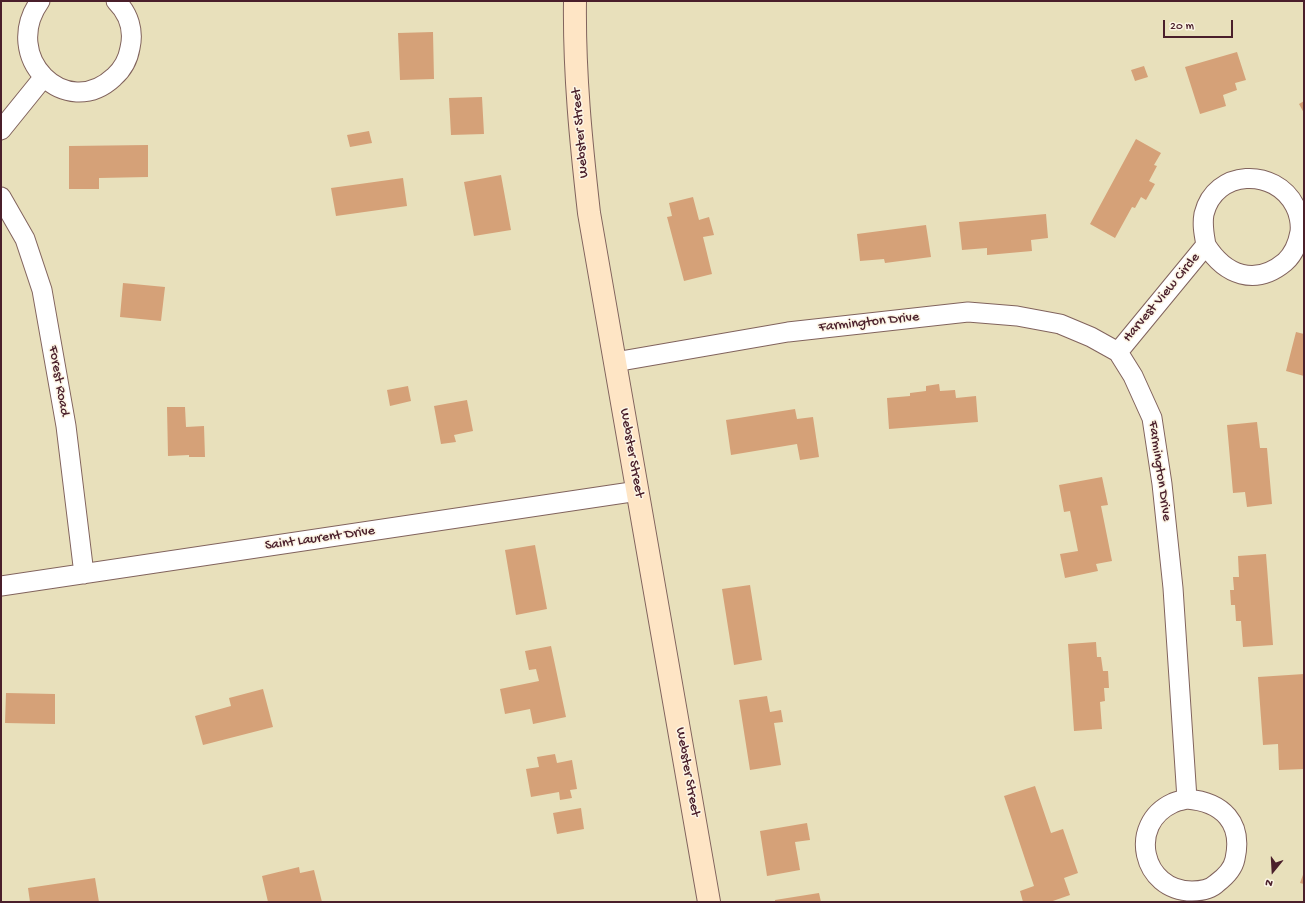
<!DOCTYPE html>
<html>
<head>
<meta charset="utf-8">
<style>
  body { margin:0 }
  #map { position:relative; width:1305px; height:903px; overflow:hidden; background:#e8e0bb; font-family:"Gochi Hand",sans-serif }
  canvas { display:block }
  .frame { position:absolute; inset:0; border:2px solid #4a1f2b; pointer-events:none }
  .north { position:absolute; left:1253px; top:851px; width:40px; height:40px; -webkit-text-stroke:3px #fcf5e5; paint-order:stroke; rotate:198deg; font-size:11px; font-weight:700; line-height:16px; text-align:center; color:#4a1f2b }
  .north::after { content:''; display:block; margin:auto; width:14px; height:18px; background:#4a1f2b; clip-path:polygon(50% 0,100% 100%,50% 72%,0 100%) }
  .scale { position:absolute; left:1163px; top:20px; width:70px; height:18px; box-sizing:border-box; border:2px solid #4a1f2b; border-top:0; padding-left:5px; font-size:12px; line-height:14px; white-space:nowrap; color:#4a1f2b; -webkit-text-stroke:3px #fcf5e5; paint-order:stroke }
</style>
</head>
<body>
<div id="map">
<canvas width="1305" height="903"></canvas>
<div class="frame"></div>
<div class="north">N</div>
<div class="scale">20 m</div>
</div>
<script>
const ctx = document.querySelector('canvas').getContext('2d');
ctx.lineJoin = 'round';
function fillPath(path, color) {
  ctx.fillStyle = color;
  ctx.fill(path, 'evenodd');
}
function strokePath(path, color, width, dash) {
  ctx.strokeStyle = color;
  ctx.lineWidth = width;
  ctx.lineCap = dash ? 'butt' : 'round';
  ctx.setLineDash(dash || []);
  ctx.stroke(path);
}
function drawText(font, color, halo, rows, align = 'center') {
  ctx.font = font + ' "Gochi Hand",sans-serif';
  ctx.lineWidth = 3;
  ctx.setLineDash([]);
  ctx.textBaseline = 'middle';
  ctx.strokeStyle = halo;
  ctx.fillStyle = color;
  for (const [text, x, y, turn = 0] of rows) {
    ctx.save();
    ctx.translate(x, y);
    ctx.rotate((+turn || 0) * Math.PI / 180);
    ctx.textAlign = isNaN(turn) ? turn : align;
    if (halo) ctx.strokeText(text, 0, 0);
    ctx.fillText(text, 0, 0);
    ctx.restore();
  }
}
fillPath(new Path2D(`
  M433 32 434 79 400 80 398 33Z
  M1237 52 1246 80 1235 83 1237 90 1223 95 1226 106 1200 114 1185 67Z
  M1144 66 1148 77 1135 81 1131 70Z
  M482 97 484 134 451 135 449 98Z
  M1304 101V113L1299 104Z
  M369 131 372 143 350 147 347 135Z
  M1136 139 1161 153 1154 165 1157 166 1149 181 1155 184 1146 200 1141 197 1135 208 1132 207 1115 238 1090 224Z
  M148 145V177L99 178V189H69V146Z
  M501 175 511 230 474 236 464 182Z
  M403 178 407 206 336 216 331 188Z
  M693 197 699 220 709 217 714 235 703 237 712 274 684 281 667 217 672 216 669 203Z
  M1046 214 1048 238 1031 240 1032 251 987 255V248L962 250 959 222Z
  M926 225 931 257 885 263 884 259 860 261 857 234Z
  M123 283 165 287 161 321 120 317Z
  M1296 332 1304 334V376L1286 371Z
  M939 384 940 391 955 390 956 398 976 396 978 422 889 429 887 398 910 396V393L926 391V386Z
  M408 386 411 401 390 406 387 390Z
  M467 400 473 431 454 435 456 442 441 444 434 406Z
  M167 407H185L186 427 204 426 205 457H189V455L168 456Z
  M795 409 797 419 813 417 819 457 800 460 797 444 731 455 726 420Z
  M1257 422 1260 448H1267L1272 504 1247 507 1245 492 1233 493 1227 425Z
  M1102 477 1108 505 1101 506 1112 561 1096 564 1098 571 1065 578 1060 554 1078 551 1070 511 1064 512 1059 485Z
  M535 545 547 609 516 615 505 550Z
  M1266 554 1273 645 1243 647 1241 621H1236L1235 605H1231L1230 590H1234L1233 577H1239L1238 556Z
  M750 585 762 660 734 665 722 589Z
  M1096 642 1097 657H1101L1103 671H1108L1109 688H1104L1105 701 1100 702 1102 729 1074 731 1068 644Z
  M551 646 566 717 533 724 530 709 505 714 500 689 539 681 536 669 529 670 525 651Z
  M1304 674V769L1279 770 1278 744 1263 745 1258 677Z
  M263 689 273 727 203 745 195 716 231 706 229 698Z
  M6 693 55 694V724L5 723Z
  M767 696 770 712 781 710 783 722 774 723 781 765 750 770 739 700Z
  M555 754 557 763 572 760 577 789 570 790 572 798 560 800 559 792 531 797 526 769 539 767 537 757Z
  M1035 786 1051 833 1063 829 1078 873 1064 878 1070 895 1050 902H1023L1020 891 1034 886 1004 796Z
  M581 808 584 829 557 834 553 813Z
  M807 823 810 840 795 842 800 870 767 876 760 831Z
  M299 867 300 873 314 870 322 902H268L262 876Z
  M1304 872V884L1300 883Z
  M95 878 99 902H30L28 888Z
  M819 893 821 902H775V900Z`), '#d5a178');
const minor = new Path2D(`
  M40 1C0 57 66 122 114 77 123 69 128 60 130 48 134 31 129 14 116 1
  M1 130 43 78
  M1 197 25 239 42 290 66 426 84 574
  M1118 352 1206 245C1225 275 1255 287 1285 262 1294 254 1298 243 1300 232 1301 224 1299 213 1295 206 1275 167 1215 169 1204 214 1202 225 1204 234 1206 245
  M615 362 788 332 968 312 1017 316 1060 324 1091 337 1118 352 1133 376 1152 418 1162 484 1173 588 1187 799C1183 800 1177 801 1173 803 1127 824 1142 891 1192 891 1201 891 1211 889 1217 883 1225 877 1233 869 1235 859 1243 823 1223 802 1187 799
  M1 586 638 491`);
const secondary = new Path2D(`
  M575 1C574 72 581 142 589 213L709 902`);
strokePath(minor, '#81635d', 21);
strokePath(secondary, '#81635d', 24);
strokePath(minor, '#fff', 19);
strokePath(secondary, '#fee5c5', 22);
drawText('14px', '#4a1f2b', '#fcf5e5', [
  ["Webster Street",581,133,-95],
  ["Harvest View Circle",1162,298,-50],
  ["Farmington Drive",869,323,-6],
  ["Forest Road",58,381,80],
  ["Webster Street",631,453,80],
  ["Farmington Drive",1159,471,82],
  ["Saint Laurent Drive",320,539,-8],
  ["Webster Street",687,772,80]
]);
</script>
</body>
</html>
